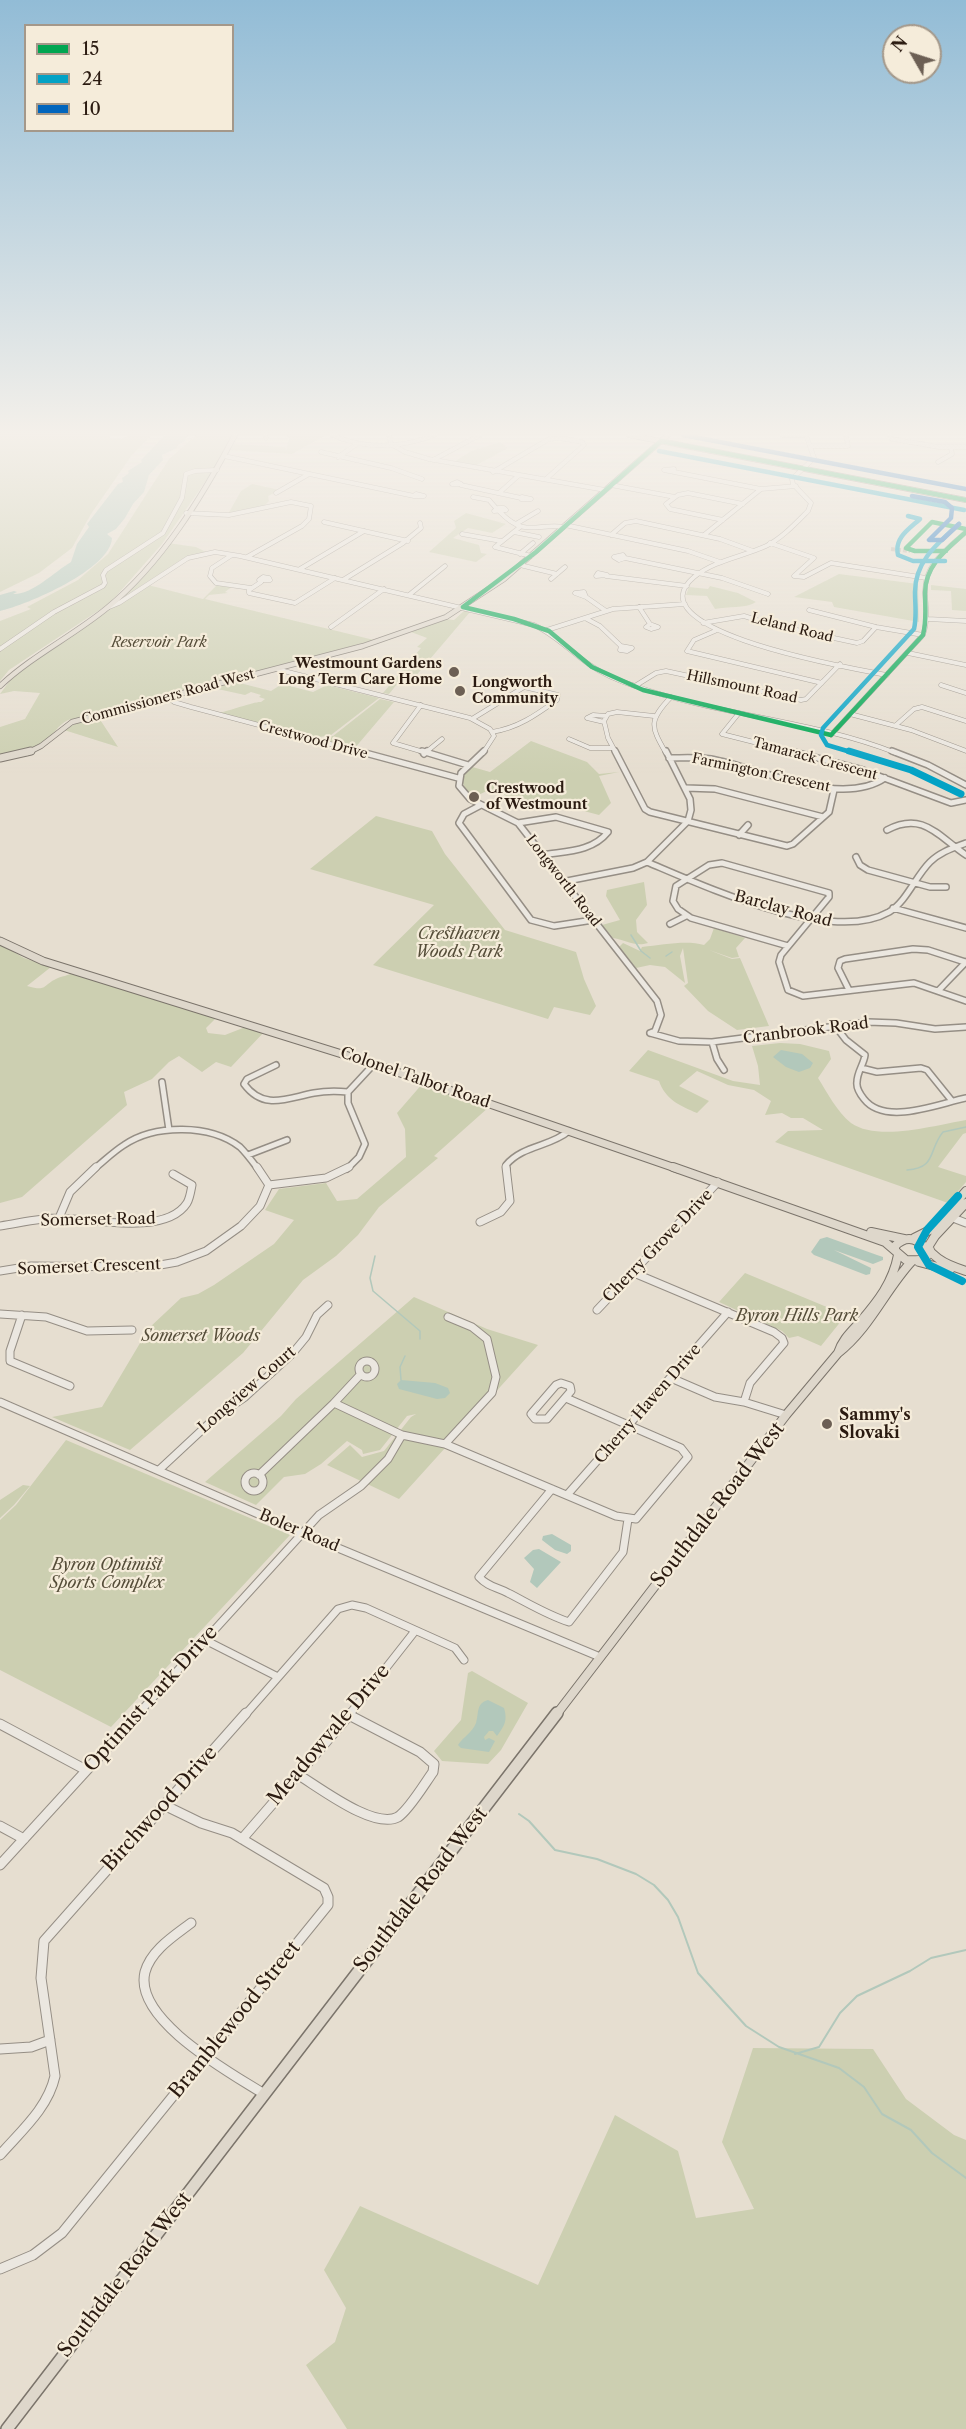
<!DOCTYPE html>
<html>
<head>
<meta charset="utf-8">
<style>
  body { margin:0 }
  #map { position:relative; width:966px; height:2429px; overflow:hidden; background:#e6ded0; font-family:"Libre Caslon Text",serif }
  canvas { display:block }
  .legend { position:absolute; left:24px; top:24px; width:210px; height:108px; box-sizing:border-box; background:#f5ecda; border:2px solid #a4988a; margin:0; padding:8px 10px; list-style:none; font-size:18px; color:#2b1b11 }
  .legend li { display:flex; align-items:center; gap:12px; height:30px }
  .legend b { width:30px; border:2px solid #a4988a }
  .north { position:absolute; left:882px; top:24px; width:60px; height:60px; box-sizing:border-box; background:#f5ecda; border:2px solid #a4988a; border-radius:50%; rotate:309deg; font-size:16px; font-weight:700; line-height:24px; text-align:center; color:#2b1b11 }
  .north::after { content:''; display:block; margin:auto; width:21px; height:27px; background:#6c5f54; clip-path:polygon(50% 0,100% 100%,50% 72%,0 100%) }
</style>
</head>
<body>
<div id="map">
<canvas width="966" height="2429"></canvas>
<ul class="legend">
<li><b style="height:8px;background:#00a651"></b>15</li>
<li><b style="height:8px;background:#02a2c5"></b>24</li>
<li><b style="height:8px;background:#0065bd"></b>10</li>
</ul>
<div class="north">N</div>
</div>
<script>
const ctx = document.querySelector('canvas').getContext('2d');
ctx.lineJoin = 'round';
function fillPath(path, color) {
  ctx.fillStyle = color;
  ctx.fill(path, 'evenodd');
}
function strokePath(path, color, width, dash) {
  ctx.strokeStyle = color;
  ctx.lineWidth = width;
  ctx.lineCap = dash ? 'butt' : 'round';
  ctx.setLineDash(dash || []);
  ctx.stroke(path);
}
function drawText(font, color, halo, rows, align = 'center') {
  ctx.font = font + ' "Libre Caslon Text",serif';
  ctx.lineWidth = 4.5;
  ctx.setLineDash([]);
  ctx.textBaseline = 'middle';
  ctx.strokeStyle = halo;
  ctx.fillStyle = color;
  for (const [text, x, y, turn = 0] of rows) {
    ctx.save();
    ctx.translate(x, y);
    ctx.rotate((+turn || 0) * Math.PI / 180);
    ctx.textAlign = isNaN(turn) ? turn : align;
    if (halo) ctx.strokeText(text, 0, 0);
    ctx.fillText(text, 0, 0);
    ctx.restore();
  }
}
fillPath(new Path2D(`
  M0 435H105L110 436V439H121L130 435H152L132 455 91 514 72 548 39 573 0 592Z
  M196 435H232L212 472 162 544 110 603 9 670 0 681V621L31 609 27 607 78 580 108 554 169 459Z
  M287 435H326L292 454 230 450 234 444 285 447 286 450 289 439Z
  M500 442 508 448 475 466 454 462 471 451Z
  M252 484 280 490 268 496 269 501 264 506 228 514 241 491Z
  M466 513 506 524 492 533 468 528 453 538 479 545 481 553 487 554 476 562 429 552 456 528 454 521Z
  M168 543 196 547 206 552 181 560 116 602Z
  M839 574 918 584 919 622 834 607 832 602 794 597Z
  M218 584 233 586 225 592 228 593 209 595 205 599 374 640 159 699 68 720C57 726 55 733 47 740 35 752 15 753 0 755V727L25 719 40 693 14 691 0 694 14 675 25 664 148 585 203 599Z
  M931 585 966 589V611L952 610 951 591 931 590Z
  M710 586 738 593 756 602C745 609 728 606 715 609L707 596 686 595 689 587 708 589Z
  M464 611 470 612 414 678 403 677 389 694 383 693 421 648 417 647 427 638 411 632 445 619 454 620Z
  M236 682 271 691 282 684 313 692 327 685 379 698 331 735 314 738 219 713C228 711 256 701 261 702L265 699 259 697 261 695 251 692 245 695 213 688Z
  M380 699 394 702 354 749 316 739 333 736Z
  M99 718 118 747 64 730 77 723Z
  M531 741 587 762 599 774 619 772 599 776 611 803 599 815 554 803 531 807 491 789 470 799 460 777 469 766 490 772Z
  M376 816 432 831 445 854 505 930 576 952 584 979 596 1006 590 1015 554 1007 548 1019 373 965 434 905 310 869Z
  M644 882 647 905 636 920 637 932 648 943C634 947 627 940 613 938L602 925 620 920 606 896 607 890Z
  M714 928 745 938 736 948 739 957 732 958 709 950 732 959 740 958 769 1026 737 1030 708 1011 684 986 688 983 683 948 680 956 685 983 665 967 650 965 636 968 619 947 623 943 640 951 642 947C663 945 686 940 704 945L710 939Z
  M0 944 24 958 51 967 27 986C48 992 42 985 58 978 63 976 67 976 72 973L218 1016 206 1028 208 1033 225 1035 248 1026 265 1031 231 1067 216 1062 202 1072 179 1056 169 1062 152 1079 124 1092 127 1105 22 1197 0 1203Z
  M780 1043 800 1044 829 1051 831 1059 818 1078C827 1092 837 1112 851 1123 878 1142 936 1125 966 1120V1133L963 1134 938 1167 966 1176V1182L948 1203 775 1142 788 1131 823 1130 803 1118H791L782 1113 765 1115 771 1101 754 1090 728 1085 697 1071 679 1086 709 1101 697 1113C680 1106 665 1099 659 1081L629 1071 648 1050 733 1081 760 1085 758 1066 752 1046Z
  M423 1083 489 1107 434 1156 438 1158 379 1207 358 1235 336 1256 303 1280 243 1353 130 1450 52 1417 102 1407 149 1328 181 1298 198 1294 214 1285 274 1244 294 1220 265 1210 279 1189 326 1183 337 1201 357 1199 406 1157 405 1129 397 1113Z
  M745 1273 846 1315 821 1346 798 1336 789 1338 782 1331 719 1302Z
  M414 1297 487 1329 538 1345 399 1499 327 1465 350 1445 362 1457 384 1451 411 1417 416 1414 407 1416 380 1450 363 1454 362 1450 347 1441 321 1464 305 1474 284 1477 256 1505 205 1482 281 1416 296 1399Z
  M66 1440 290 1535 111 1727 0 1670V1520L16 1505Z
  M23 1485 30 1486 14 1505 0 1518V1500Z
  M472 1671 528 1703 501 1750 488 1764 442 1761 434 1751 461 1720 468 1673Z
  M753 2048 873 2049 906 2099 954 2135 966 2140V2429H347L306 2365 335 2342 346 2308 324 2270 360 2206 538 2285 615 2115 678 2151 696 2218 754 2209 722 2142Z`), '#cccfb1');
fillPath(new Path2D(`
  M165 435H188L185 441 178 445 177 448 162 455 163 460 149 475 144 492 133 504 125 518 116 529 107 534 112 538C111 569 27 605 0 611V595L14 591 17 592 13 594C32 595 54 572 71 562L77 544 89 527 87 524 118 484 123 482 122 478 129 473 128 471 142 462 141 460Z
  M781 1050 802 1054 813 1063 810 1068 799 1072 786 1067 773 1057Z
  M827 1237 877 1255 883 1257V1260L873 1264 834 1250 871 1268 870 1274 866 1275 814 1255 811 1252 820 1239Z
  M401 1380 435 1383 448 1388 450 1393 445 1398 437 1399 399 1389 397 1384Z
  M552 1534 571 1545V1551L567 1554 555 1550 542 1540 543 1536Z
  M539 1549 561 1562 537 1588 530 1582 534 1569 524 1558 533 1550Z
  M488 1700 504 1708C508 1721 504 1726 497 1736L493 1731H489L484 1737 485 1740 489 1738 495 1741 489 1752 461 1748 458 1745C463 1737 472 1733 476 1723 479 1713 476 1703 488 1700Z`), '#b2c8bb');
strokePath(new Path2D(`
  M631 935 641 951 650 958
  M666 956 672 952
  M907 1170C937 1168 928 1150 943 1132L966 1127
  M375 1256 370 1278 373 1291 420 1331V1339
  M401 1380 400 1367 405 1356`), '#b2c8bb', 1.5);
strokePath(new Path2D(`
  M519 1814 529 1821 555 1850 597 1859 636 1874 654 1885 668 1900 678 1917 698 1973 746 2026 779 2047 839 2068 864 2087 882 2114 911 2130 932 2153 966 2178
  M795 2054 819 2047 840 2013 857 1996 910 1971 931 1958 966 1950`), '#b2c8bb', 2);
strokePath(new Path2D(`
  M891 549 910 551`), '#c1b7aa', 4, [4, 2]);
const minorFar3 = new Path2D(`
  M265 435 266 438
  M332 435C366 450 401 448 435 435
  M389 435 391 444 405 452 429 459 605 490
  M782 435H806
  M806 435 814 458 792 479 793 484 811 503 808 511C796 523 781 539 766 546 742 557 715 560 694 577 629 632 863 670 887 675
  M889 435 892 439 939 447H966
  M810 446H848L846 435
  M321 452 391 468 422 479
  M224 456 414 496
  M338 457 357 444
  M433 460 480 435
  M938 462 952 454 951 448
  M673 471 674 469 664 470 761 489
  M493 472 549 439 560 438 582 442 584 445 546 479
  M457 482 461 484H452Z
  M461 485 521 498
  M611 485 675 497
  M276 493 309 474
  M499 493 518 476
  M416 494 424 496H414Z
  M473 497 489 500 496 508
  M522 497 531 499H521Z
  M498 508H504L506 510 494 511Z
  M500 512C525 538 537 523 564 527
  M186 513 229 515 291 502 311 506 309 519 302 526 247 557
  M723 520 670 509 666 504 678 495 688 493 743 504
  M324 522 408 541
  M516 524 538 511
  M565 525 688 551 720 562
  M520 527 495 547 531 556
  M514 532 539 537
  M462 534 501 541
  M611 535 625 523 636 521 720 539 753 551
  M704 535 761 489 796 486
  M770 543 814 558 794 576 804 577 831 563 926 578
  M520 554 533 543
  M232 555 212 568 210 576 216 583 251 588
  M623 555 625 558 619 560 614 557Z
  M625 558 722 578 768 594
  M520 565 557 574
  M300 569 364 531
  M598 573 607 575 596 576Z
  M606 576 687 586
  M263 577 269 578 270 580H259Z
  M551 579 565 567
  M343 580 403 543 421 528 420 523
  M261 582 249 590V593L295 603 335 578
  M584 592 586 597 575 593Z
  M409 595 445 566
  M586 597 606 611
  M639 607 650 624
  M107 608 119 603 188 558 215 552 240 556 534 625C555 635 570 651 590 665 603 674 619 681 635 686 720 716 812 720 896 753
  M809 610 876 627 923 635
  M585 618 600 626 621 646
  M928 619 966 621
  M703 623 744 616 769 624 857 643 863 641 876 627
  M650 624 658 627 651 629 646 627Z
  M331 627 384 589
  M547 630 613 609 685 604
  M715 631 694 640 687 651 822 683
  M621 646 632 648 627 651 620 650Z
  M0 649 54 612 103 586 105 583 103 575 106 570 163 533 182 498 186 474 195 471 217 470
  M908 653 966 665
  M276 669 470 718 490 729 494 736 483 753
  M941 685 966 693
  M635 686 656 673 666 671 801 700 806 699 840 664
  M169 698 174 702 191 707 364 753
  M421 705 393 743 427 753
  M739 713 722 734 797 753
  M850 714 911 730 966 751
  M472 719 524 687 558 695 557 700C536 715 518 728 492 732
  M604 722 587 718 593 715 606 716
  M896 725 914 709 922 707 966 721
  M831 735 923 635C928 621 926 607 925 593 924 564 947 549 966 532
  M569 739 590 748H613
  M425 753 442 739
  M616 753 608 738 604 721 608 714 617 712 654 716
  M666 753C650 726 649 720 671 697`);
const minorFar2 = new Path2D(`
  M358 751 458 778
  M422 751 468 765
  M484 751 461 773 459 786 470 799 518 823 657 1001 661 1015 655 1031 650 1033
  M615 751 645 809 650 812 787 846 793 844 829 812 834 790
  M791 751 860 769 951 803 966 800
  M892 751 928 765 966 785
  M424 754 427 751
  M669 758C683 758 697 757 711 759 760 768 841 808 885 778
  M686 788 715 789 823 817
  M481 805 464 814 459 823 531 920 554 926 593 920
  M518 823 556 817 608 832C592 852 566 851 543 855
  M887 830C923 811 938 836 966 855
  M739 835 748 825
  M856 857 860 865 868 870 930 887H946
  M647 862C704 886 831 945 889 912 907 901 915 877 930 862 940 852 953 848 966 843
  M562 882 633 868 647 862 688 821 691 810 690 799 666 751
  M893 908 966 928
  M670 924 686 916
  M788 946 691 918 678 909 673 901 676 886 709 865 722 863 829 893V897L781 955 779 962 788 990 803 996 914 983 966 1001
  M849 990 838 968 840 961 845 959 913 949 928 950 965 962
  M938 991 966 962
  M836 1027 846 1040 865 1055C864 1064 857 1072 857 1082 856 1088 860 1094 864 1099 885 1126 937 1104 966 1098
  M650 1033 679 1041 712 1042 868 1022 896 1023 935 1029 966 1027
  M712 1042 717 1059 724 1070
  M276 1065 247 1079 244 1084C264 1111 287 1098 314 1093 325 1091 337 1091 348 1092
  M861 1068 877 1072 921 1068 927 1070 952 1101
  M162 1082 169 1130
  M248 1155 287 1140
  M94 1169C104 1161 113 1152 124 1145 155 1124 210 1124 240 1147 247 1154 252 1161 258 1169
  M347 1169 359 1157 365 1144 348 1103V1092L374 1064
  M507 1169 506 1165C523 1145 550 1147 569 1131`);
const minorFar1 = new Path2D(`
  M269 1185 326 1178 349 1167
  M59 1218 70 1192 96 1167
  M953 1218 966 1223
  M480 1222 501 1212 510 1201 506 1167
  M0 1226C20 1223 39 1218 59 1218 92 1219 166 1236 187 1203 190 1198 191 1190 192 1185L173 1174
  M0 1271 31 1266 149 1267 177 1262 206 1251 241 1226 260 1206 269 1185 257 1167
  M634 1273 774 1332 782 1338 784 1343 750 1383 744 1402
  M597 1310 718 1182
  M0 1314 46 1317 87 1331 132 1330
  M22 1315 10 1351V1361L70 1386
  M359 1369a8 8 0 1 1 16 0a8 8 0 1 1-16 0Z
  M671 1378 715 1397 744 1402 786 1415
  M561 1383 570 1386 571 1391 547 1419H535L531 1414 556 1385Z
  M0 1402 302 1533 600 1657
  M402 1435 445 1444 616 1516 636 1519 688 1457 681 1448 566 1398
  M445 1444 492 1393 496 1377 487 1339 472 1327 448 1317
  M159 1470 217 1416 245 1397 292 1354 306 1337 317 1315 328 1305
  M245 1482a9 9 0 1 1 18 0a9 9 0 1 1-18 0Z
  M259 1475 334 1403
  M552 1489 479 1577C488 1587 497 1587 508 1593 528 1603 547 1615 569 1622L623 1552 628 1519
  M567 1495 728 1312
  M205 1640 278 1677
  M137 1715 319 1515 361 1486 388 1459 402 1435 334 1403 361 1374
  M245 1715 338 1609 352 1605 366 1608 455 1648 464 1660
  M349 1715 415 1631`);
const minor = new Path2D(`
  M0 1724 86 1770
  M297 1774C319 1787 374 1830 398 1817 409 1810 425 1783 433 1772L434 1764 420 1752 349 1715
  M0 1826 24 1839
  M242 1839 351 1713
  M0 1865 139 1713
  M191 1923C174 1936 151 1950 145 1972 133 2020 231 2073 264 2094
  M0 2049 31 2047 50 2040
  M0 2155C21 2131 48 2108 55 2076L41 1978 44 1941 246 1713
  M0 2269 33 2255 62 2233 328 1905V1897L324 1888 232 1833 201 1823 164 1805`);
const majorFar3 = new Path2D(`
  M629 435 966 500
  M0 686C33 655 73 636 107 608 162 563 202 497 235 435
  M27 753 41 746 72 722 363 646 446 617 504 579 668 435`);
const majorFar2 = new Path2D(`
  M0 758 31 751
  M0 941 43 961 374 1064 678 1169`);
const majorFar1 = new Path2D(`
  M673 1167 885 1242 906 1260C918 1260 926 1263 930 1250
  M871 1232 904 1239
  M914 1238 934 1228 966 1191
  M928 1247 935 1236 966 1203
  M895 1250V1246C913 1228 925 1249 939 1259 947 1265 957 1268 966 1271
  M919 1262 950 1270
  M838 1353C870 1328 885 1290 912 1261
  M556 1715 786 1415 838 1353C842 1340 851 1332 860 1322 878 1301 893 1282 898 1255`);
const major = new Path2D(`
  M7 2429 557 1713`);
strokePath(minorFar3, '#958e85', 5);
strokePath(minorFar2, '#958e85', 8);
strokePath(minorFar1, '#958e85', 9);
strokePath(minor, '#958e85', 11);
strokePath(majorFar3, '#7b746b', 6);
strokePath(majorFar2, '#7b746b', 9);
strokePath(majorFar1, '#7b746b', 10);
strokePath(major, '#7b746b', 14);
strokePath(minorFar3, '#ebe7e0', 4);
strokePath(minorFar2, '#ebe7e0', 5);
strokePath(minorFar1, '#ebe7e0', 7);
strokePath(minor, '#ebe7e0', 9);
strokePath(majorFar3, '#ded7cb', 4.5);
strokePath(majorFar2, '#ded7cb', 7);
strokePath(majorFar1, '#ded7cb', 8);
strokePath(major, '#ded7cb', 11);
strokePath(new Path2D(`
  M946 551H915L906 548 932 522 966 529
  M463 607 514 619 549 631 592 667 643 690 831 735 923 635C927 620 925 607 925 593 925 565 947 549 966 532
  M463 607 536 552 661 441 966 500`), '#00a651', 4.5);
strokePath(new Path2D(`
  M659 451 964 510
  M908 516 920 519C909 529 894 538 898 555L913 561H945
  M854 753 827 745 821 735 823 728 914 629C917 616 915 605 915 592 915 561 938 543 959 524`), '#02a2c5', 4.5);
strokePath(new Path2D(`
  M849 751 911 770 961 794`), '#02a2c5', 7);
strokePath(new Path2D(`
  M958 1196 927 1230 918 1247 929 1265 962 1281`), '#02a2c5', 8);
strokePath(new Path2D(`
  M683 435 966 489
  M912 496 945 502 952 508 951 518 929 540H942L959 524`), '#0065bd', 4.5);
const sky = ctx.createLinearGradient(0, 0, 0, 775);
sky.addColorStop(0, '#92bcd6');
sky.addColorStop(0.56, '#f4f0ea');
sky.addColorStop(1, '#f4f0ea00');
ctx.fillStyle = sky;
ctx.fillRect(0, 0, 966, 775);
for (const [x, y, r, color] of [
  [454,672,6,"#6c5f54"],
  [460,691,6,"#6c5f54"],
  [474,797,6,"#6c5f54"],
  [827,1424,6,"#6c5f54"]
]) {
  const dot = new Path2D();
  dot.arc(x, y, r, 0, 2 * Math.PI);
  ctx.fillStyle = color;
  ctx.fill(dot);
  strokePath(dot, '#f5ecda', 2);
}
drawText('14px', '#2b1b11', '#f5ecda', [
  ["Leland Road",792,628,14],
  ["Hillsmount Road",742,687,12],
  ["Commissioners Road West",168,697,-15],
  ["Crestwood Drive",313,740,15],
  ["Tamarack Crescent",815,759,15],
  ["Farmington Crescent",761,773,12],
  ["Longworth Road",563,881,52]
]);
drawText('italic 14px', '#554d39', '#f5ecda', [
  ["Reservoir Park",159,643]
]);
drawText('bold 14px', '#2b1b11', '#f5ecda', [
  ["Westmount Gardens",442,664,"right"],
  ["Long Term Care Home",442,680,"right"],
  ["Longworth",472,683],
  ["Community",472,699],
  ["Crestwood",486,789],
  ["of Westmount",486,805]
], 'left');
drawText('16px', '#2b1b11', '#f5ecda', [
  ["Barclay Road",783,909,15],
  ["Cranbrook Road",806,1031,-7],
  ["Colonel Talbot Road",415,1078,19],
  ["Somerset Road",98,1220,-1],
  ["Cherry Grove Drive",658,1246,-46],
  ["Somerset Crescent",89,1267,-2],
  ["Longview Court",247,1390,-41],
  ["Cherry Haven Drive",648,1404,-49],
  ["Boler Road",299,1531,23]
]);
drawText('italic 16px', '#554d39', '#f5ecda', [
  ["Cresthaven",459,934],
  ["Woods Park",459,952],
  ["Byron Hills Park",797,1316],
  ["Somerset Woods",201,1336],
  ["Byron Optimist",107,1565],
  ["Sports Complex",107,1583]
]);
drawText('bold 16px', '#2b1b11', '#f5ecda', [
  ["Sammy's",839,1415],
  ["Slovaki",839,1433]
], 'left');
drawText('20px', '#2b1b11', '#f5ecda', [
  ["Southdale Road West",718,1505,-52],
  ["Optimist Park Drive",151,1699,-48],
  ["Meadowvale Drive",329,1735,-50],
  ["Birchwood Drive",160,1809,-48],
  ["Southdale Road West",421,1890,-52],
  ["Bramblewood Street",235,2020,-51],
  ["Southdale Road West",125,2275,-52]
]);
</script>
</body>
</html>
